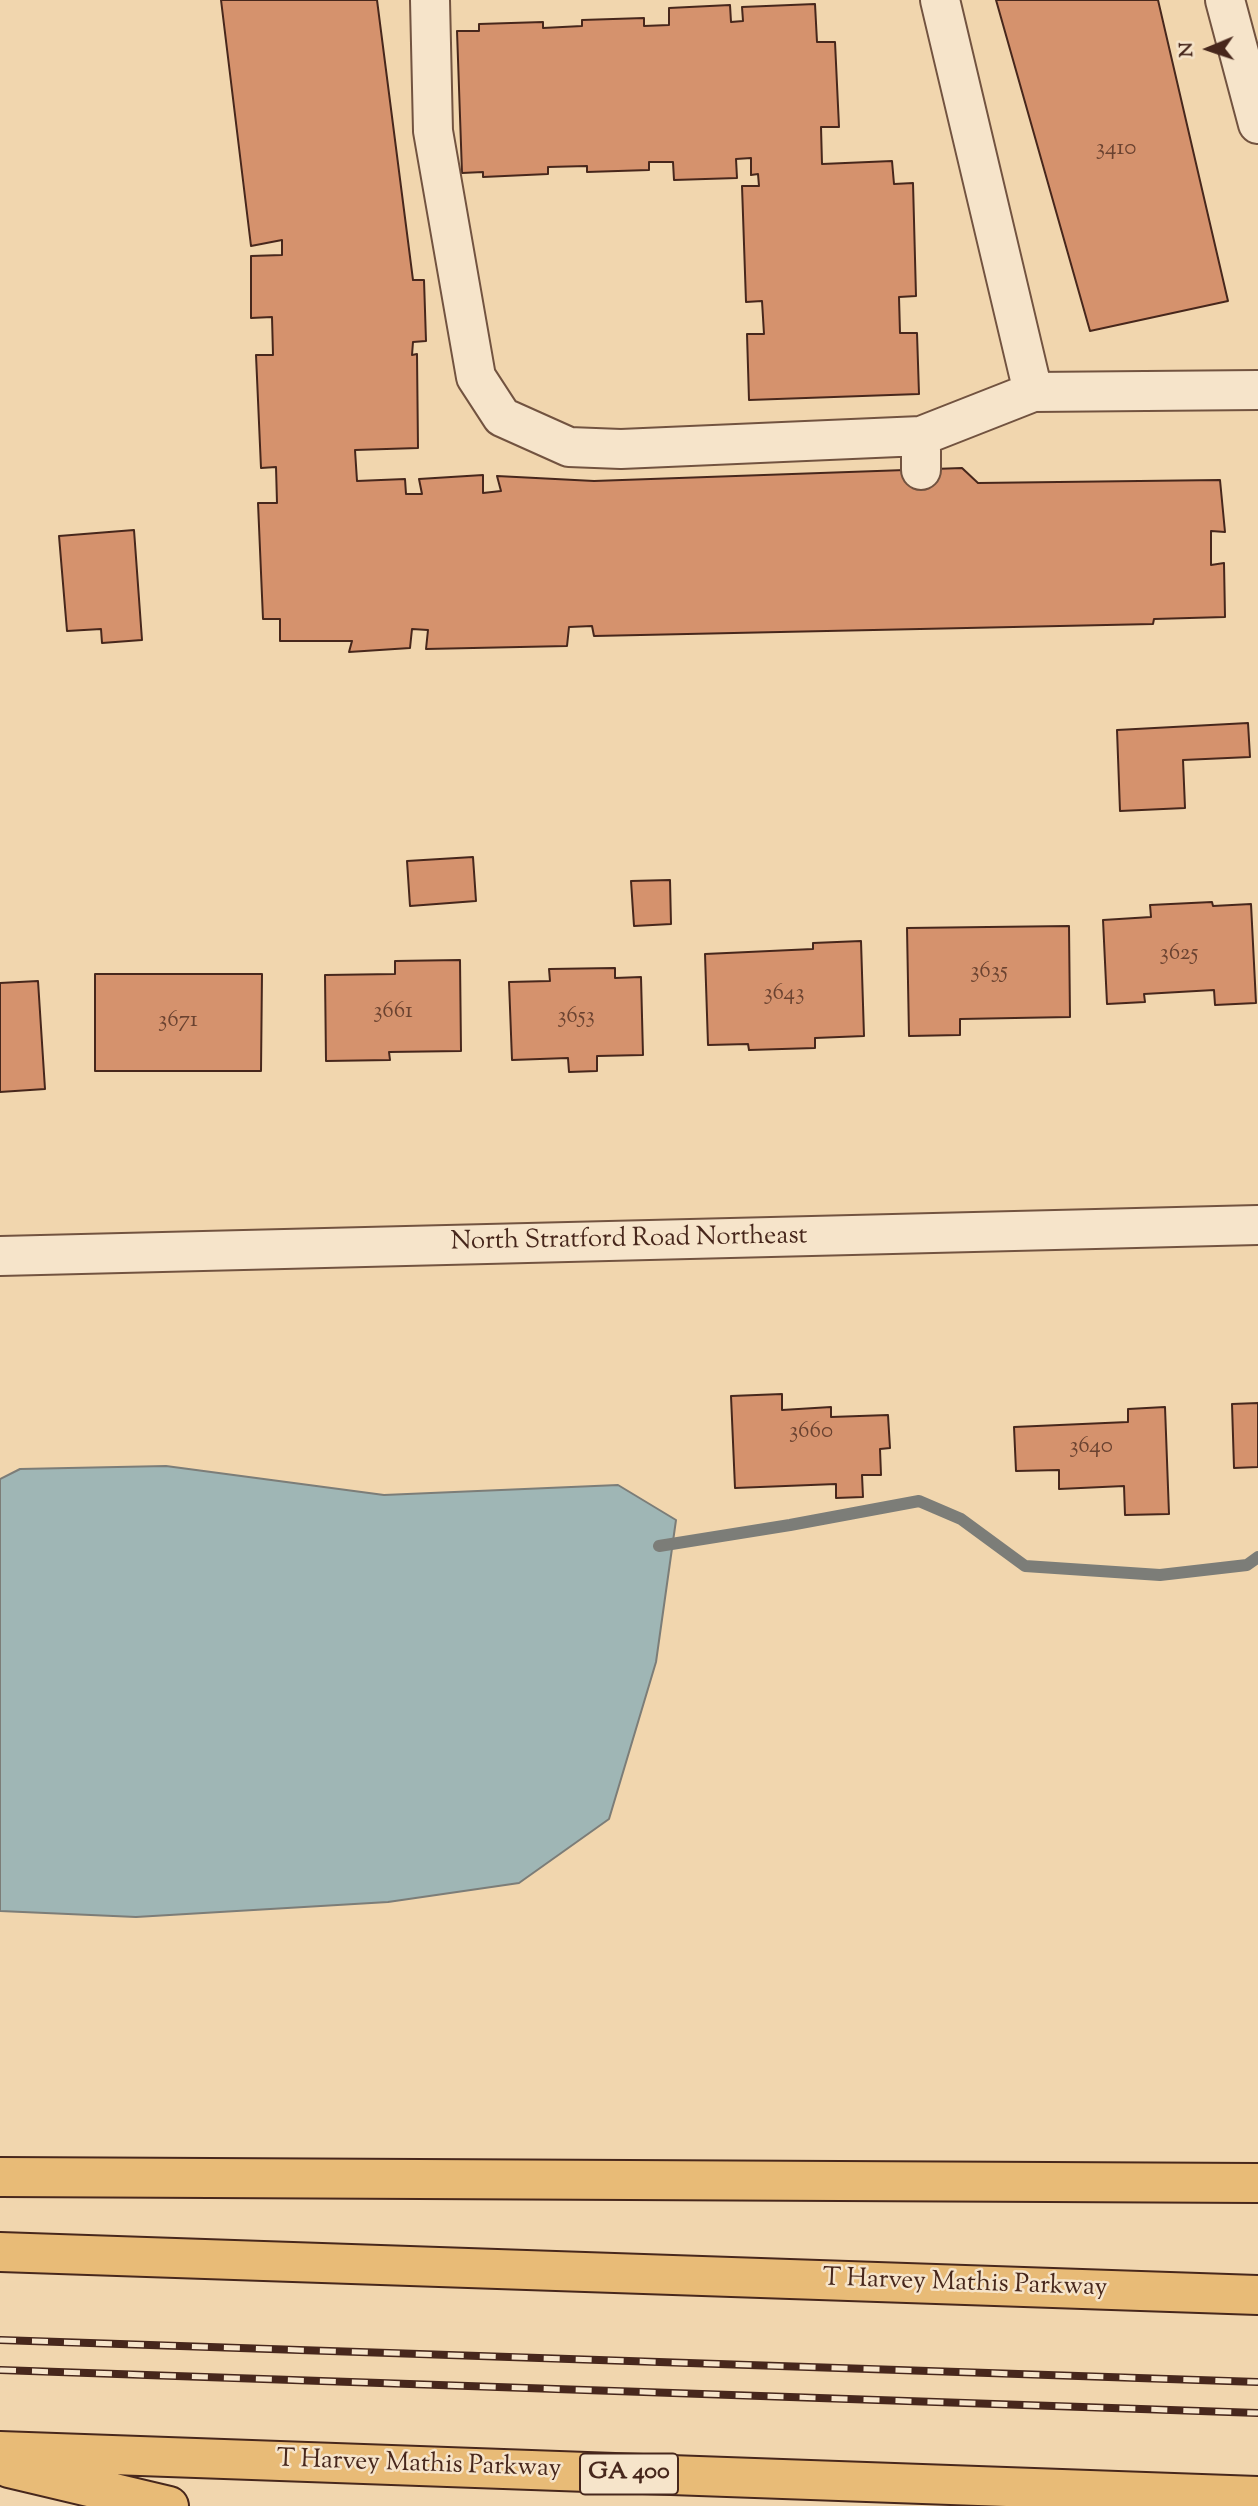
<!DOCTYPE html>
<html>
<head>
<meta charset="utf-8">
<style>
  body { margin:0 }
  #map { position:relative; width:1258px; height:2506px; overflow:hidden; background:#f1d6ae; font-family:"Sorts Mill Goudy",serif }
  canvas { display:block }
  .north { position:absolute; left:1174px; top:14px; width:70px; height:70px; -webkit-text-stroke:5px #f6e4ca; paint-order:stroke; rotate:268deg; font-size:19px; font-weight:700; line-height:28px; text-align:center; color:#47271c }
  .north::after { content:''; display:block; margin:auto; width:24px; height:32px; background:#47271c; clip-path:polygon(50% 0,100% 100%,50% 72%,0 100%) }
</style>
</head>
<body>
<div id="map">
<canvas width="1258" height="2506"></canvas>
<div class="north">N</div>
</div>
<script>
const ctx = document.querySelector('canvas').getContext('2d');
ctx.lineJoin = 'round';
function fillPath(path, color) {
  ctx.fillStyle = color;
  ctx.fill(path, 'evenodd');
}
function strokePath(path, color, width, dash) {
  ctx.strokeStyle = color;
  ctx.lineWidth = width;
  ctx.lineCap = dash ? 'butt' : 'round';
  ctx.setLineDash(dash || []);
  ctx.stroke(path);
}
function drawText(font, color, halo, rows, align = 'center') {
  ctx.font = font + ' "Sorts Mill Goudy",serif';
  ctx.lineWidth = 5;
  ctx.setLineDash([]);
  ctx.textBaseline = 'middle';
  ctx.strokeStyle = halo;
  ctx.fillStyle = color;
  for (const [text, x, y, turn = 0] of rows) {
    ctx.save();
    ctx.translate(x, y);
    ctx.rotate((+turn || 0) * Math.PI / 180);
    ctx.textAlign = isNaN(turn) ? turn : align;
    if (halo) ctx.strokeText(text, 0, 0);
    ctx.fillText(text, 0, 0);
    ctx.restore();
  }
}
const water = new Path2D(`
  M166 1466 384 1495 618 1485 676 1520 656 1662 609 1819 519 1883 388 1902 136 1917 0 1911V1479L20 1469Z`);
fillPath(water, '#9fb6b5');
strokePath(water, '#7c7d78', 2);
strokePath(new Path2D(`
  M659 1546 790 1525 919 1501 961 1519 1025 1566 1160 1575 1247 1565 1258 1557`), '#7c7d78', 12);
const building = new Path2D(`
  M221 0H377L413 280H424L426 341 413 342 412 355 417 354 418 448 355 450 357 481 405 479 406 494H422L419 479 483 475V493L501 491 497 476 594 481 962 468 978 483 1220 480 1225 532 1211 531V565L1224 563 1225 617 1154 619 1153 624 594 636 592 626 569 627 567 646 426 649 428 630 412 629 410 648 349 652 352 641H280V619H263L258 503H277L276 467 261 468 256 355H273L272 317 251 318V256L282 255V240L251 246Z
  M996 0H1158L1228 301 1090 331Z
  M815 4 817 42H835L839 127H821L822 164 892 161 894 184 913 183 916 296 899 297 900 333H917L919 394 749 400 747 334H764L762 301 746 302 742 186H759L758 174 751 175V158L736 159 737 178 674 180 673 162H649V170L587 172V166L548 167V174L483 177V172L462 173 457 31H479V24L543 22V28L582 26V20L644 18V26L669 25V8L730 5 731 22 743 21 742 7Z
  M134 530 142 640 102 643 101 629 67 631 59 536Z
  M1248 723 1250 757 1183 760 1185 808 1120 811 1117 730Z
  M473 857 476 901 410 906 407 861Z
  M670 880 671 924 634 926 631 881Z
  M1212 902 1213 906 1251 904 1256 1003 1215 1005 1214 990 1144 994 1145 1002 1107 1004 1103 920 1151 917 1150 905Z
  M1069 926 1070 1017 960 1019V1035L909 1036 907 928Z
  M861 941 864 1036 815 1038V1048L749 1050 748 1044 708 1045 705 954 813 949V943Z
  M460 960 461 1051 389 1052 390 1060 326 1061 325 975 395 974V961Z
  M615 968V978L641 977 643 1055 597 1056V1071L569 1072 568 1058 512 1060 509 982 550 981 549 969Z
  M95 974H262L261 1071H95Z
  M38 981 45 1089 0 1092V983Z
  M782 1394V1410L831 1407V1417L888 1415 890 1448 880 1449 881 1475H862L863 1497 836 1498V1484L735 1488 731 1396Z
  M1258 1403V1467L1234 1468 1232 1404Z
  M1165 1407 1169 1514 1125 1515 1124 1486 1059 1489V1470L1016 1471 1014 1427 1128 1422V1409Z`);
fillPath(building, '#d5926d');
strokePath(building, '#47271c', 2);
const minor = new Path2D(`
  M430 0 433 131 476 377 502 417 569 447 621 449 921 436 1033 392 1258 390
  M940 0 1033 392
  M1225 0 1258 124
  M921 470V436
  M0 1256 1258 1225`);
const highway = new Path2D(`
  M0 2177 1258 2183
  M0 2252 1258 2295
  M0 2451 1258 2496
  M9 2468 169 2506`);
strokePath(minor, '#725340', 42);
strokePath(highway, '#47271c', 42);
strokePath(minor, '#f6e4ca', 38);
strokePath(highway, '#e8bb77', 38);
const rail = new Path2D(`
  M0 2340 1258 2382
  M0 2370 1258 2413`);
strokePath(rail, '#47271c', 8);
strokePath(rail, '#f6e4ca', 5, [16]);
drawText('23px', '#6a4230', null, [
  ["3410",1116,150],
  ["3625",1179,955],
  ["3635",989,973],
  ["3643",784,995],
  ["3661",393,1013],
  ["3653",576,1018],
  ["3671",178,1022],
  ["3660",811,1433],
  ["3640",1091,1448]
]);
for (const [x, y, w] of [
  [629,2474,98]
]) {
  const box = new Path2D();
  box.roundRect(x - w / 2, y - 20.5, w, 41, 5);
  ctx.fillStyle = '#f6e4ca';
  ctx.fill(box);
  strokePath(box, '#47271c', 2);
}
drawText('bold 24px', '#47271c', null, [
  ["GA 400",629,2474]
]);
drawText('26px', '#47271c', '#f6e4ca', [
  ["North Stratford Road Northeast",629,1241,-1],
  ["T Harvey Mathis Parkway",965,2285,2],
  ["T Harvey Mathis Parkway",419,2466,2]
]);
</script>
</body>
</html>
